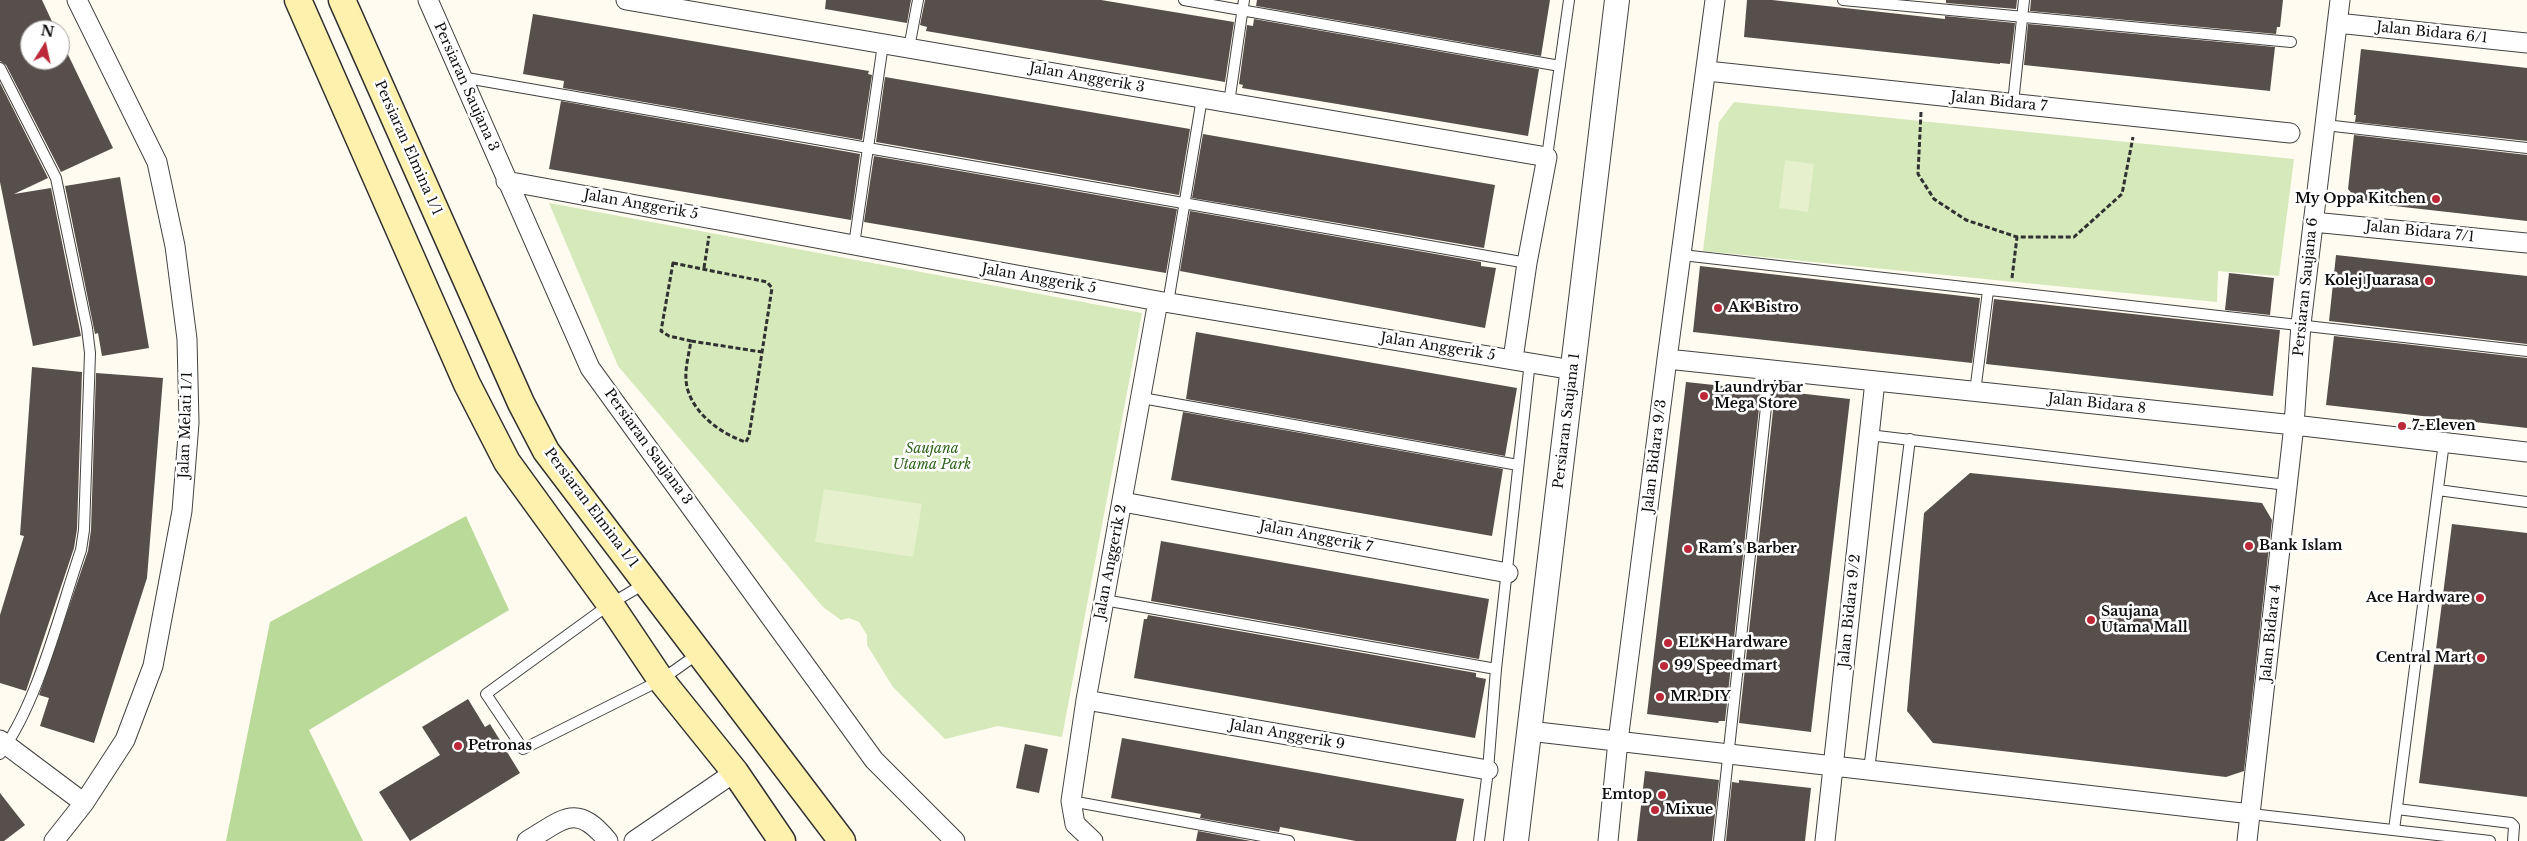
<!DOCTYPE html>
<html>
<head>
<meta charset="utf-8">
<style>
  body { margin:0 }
  #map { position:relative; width:2527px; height:841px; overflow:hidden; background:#fffbf0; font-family:"Libre Baskerville",serif }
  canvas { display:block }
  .north { position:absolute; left:20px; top:20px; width:50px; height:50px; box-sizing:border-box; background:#fff; border:1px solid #9f9f9f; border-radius:50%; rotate:10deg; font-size:14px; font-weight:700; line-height:20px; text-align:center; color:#0f0f0f }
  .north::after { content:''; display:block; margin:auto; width:18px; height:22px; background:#bd2838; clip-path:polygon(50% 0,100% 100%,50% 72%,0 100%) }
</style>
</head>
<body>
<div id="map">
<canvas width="2527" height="841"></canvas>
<div class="north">N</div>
</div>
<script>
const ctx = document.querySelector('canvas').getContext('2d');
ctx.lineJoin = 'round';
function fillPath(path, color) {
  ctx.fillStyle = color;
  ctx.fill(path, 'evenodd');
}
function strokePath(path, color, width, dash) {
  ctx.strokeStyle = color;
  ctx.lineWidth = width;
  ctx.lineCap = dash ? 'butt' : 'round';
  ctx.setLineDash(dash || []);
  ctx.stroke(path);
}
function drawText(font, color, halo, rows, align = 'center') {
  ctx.font = font + ' "Libre Baskerville",serif';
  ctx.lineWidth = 5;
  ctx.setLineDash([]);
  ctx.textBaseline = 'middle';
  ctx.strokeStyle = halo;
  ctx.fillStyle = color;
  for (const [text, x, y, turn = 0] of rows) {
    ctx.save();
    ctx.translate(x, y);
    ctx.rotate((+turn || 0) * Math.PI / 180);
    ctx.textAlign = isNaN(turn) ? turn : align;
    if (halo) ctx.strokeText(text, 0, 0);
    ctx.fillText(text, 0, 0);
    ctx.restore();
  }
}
fillPath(new Path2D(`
  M1734 102 2294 159 2279 276 2218 271 2217 302 1703 251 1719 122Z
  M549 203 1142 313 1062 737 998 726 945 739 893 687 867 645V635L859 622 849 618 841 620 823 607 618 366Z`), '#d5e9ba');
fillPath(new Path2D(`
  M466 516 509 610 309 730 363 841H226L270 622Z`), '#bada9a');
fillPath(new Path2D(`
  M1785 160 1814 164 1808 212 1779 208Z
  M824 489 922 504 913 557 815 542Z`), '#e6f0cc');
fillPath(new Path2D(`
  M0 0H42L56 30H30V60H60V38L113 148 61 172 6 65 0 61Z
  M826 0H911L907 23 825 9Z
  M925 0H1101L1234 22 1225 82 926 31 927 27 920 25Z
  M1257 0H1550L1541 56 1256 6Z
  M1747 0H1772L1945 19V16L2015 23 2010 64 2000 63V64L1744 37Z
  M1946 0H2017L2016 9 1946 3Z
  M2031 0H2283L2280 27H2277L2276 34 2030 11Z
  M533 14 869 71 868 74 872 75 862 140 563 88 564 81 523 74Z
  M1254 19 1539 69 1528 136 1242 88 1243 85 1239 84 1247 25 1253 26Z
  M2028 24 2275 47 2270 91 2024 65Z
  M2361 49 2527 68V141L2355 122 2356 115H2354Z
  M885 77 1190 129 1179 195 876 142Z
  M0 83 48 178 14 194 51 188 81 336 33 346 0 182Z
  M561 101 860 154 851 220 549 169Z
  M1203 134 1495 185 1484 248 1192 198Z
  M2354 135 2527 155V221L2359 202 2348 189Z
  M874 156 1177 209 1166 273 864 222Z
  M120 177 149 348 102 356 98 333 95 334 65 186Z
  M1190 211 1481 262V266L1496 268 1485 328 1180 271Z
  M2336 255 2527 276V344L2329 321Z
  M1700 266 1980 298 1972 363 1693 332Z
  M2229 273 2274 278 2270 315 2225 310Z
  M1994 299 2280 330 2273 396 1986 364Z
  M1196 332 1517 388 1505 456 1186 399Z
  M2334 336 2527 358V428L2326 405Z
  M32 367 82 372 77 529 74 548 26 691 0 683V615L24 536 20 535Z
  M96 373 163 378 147 578 94 743 40 726 49 698 39 695 88 551 91 530Z
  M1686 382 1761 390 1725 721H1719L1718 723 1647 714Z
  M1779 391 1850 399 1811 732 1739 723 1775 392Z
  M1183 412 1503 469 1492 536 1171 480Z
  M1970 473 2262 503 2272 520 2244 771 2226 777 1933 743 1907 711 1924 513Z
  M2452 524 2527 533V797L2419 783Z
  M1161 541 1489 599 1479 659 1151 601Z
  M1148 615 1476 673V677L1486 679 1475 738 1134 678 1144 619H1147Z
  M468 699 485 727 490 724 520 773 410 841 379 792 440 755 422 727Z
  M1122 738 1464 799 1456 841H1356L1280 827 1279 832 1200 818 1201 814 1111 798Z
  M1025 744 1048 749 1039 793 1016 788Z
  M1645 771 1719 780 1712 841H1637Z
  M1739 780 1811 788 1805 841H1726L1732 782 1739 783Z
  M0 793 25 825 4 841H0Z
  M1198 831 1251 841H1196Z`), '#574f4b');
const service = new Path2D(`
  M1184 0 1560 66
  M1843 0 2291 42
  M909 48 918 0
  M0 68 56 178 87 328 90 353 84 530 81 550C60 611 38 703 0 754
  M461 77 1527 263
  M1229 103 1244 0
  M2013 103 2024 0
  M2325 125 2527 148
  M1547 157 1569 0
  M854 245 883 44
  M1682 255 2527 351
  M1168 303 1202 98
  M1975 392 1988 291
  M1142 398 1518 465
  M1869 435 2287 485
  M2438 490 2527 502
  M646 583 610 604 486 694 523 749 661 680 699 653
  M1104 600 1496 669
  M1869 770 1910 439
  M1071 801 1289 841
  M2397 809 2511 823 2514 826 2513 841
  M2251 814 2490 841
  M2394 830 2444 442
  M1479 841 1488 770 1496 669 1530 361
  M1719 841 1770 370`);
const minor = new Path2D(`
  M428 0 590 368 874 760 955 841
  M626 0 1547 157 1527 263 1513 359
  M2337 23 2527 43
  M1707 71 2290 133
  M506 181 1158 301 1573 370
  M2313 222 2527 243
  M1667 359 2294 425 2527 452
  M1123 502 1508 573
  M1086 700 1488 770
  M1529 731 2251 814
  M0 740 84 803
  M54 841 84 803 125 740 153 666 182 511 189 423 187 339 175 246 157 162 77 0
  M527 841C564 819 576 802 608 841
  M634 841 735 772
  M1093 841 1075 824 1071 801 1086 700 1158 301
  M1608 841 1618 741 1667 359 1715 0
  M1825 841 1875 381
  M2247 841 2294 425 2301 324 2340 0`);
const tertiary = new Path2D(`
  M1516 841 1617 0`);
const secondary = new Path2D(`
  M298 0 467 384 507 462 610 604 661 680 735 772 782 841
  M342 0 521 403 546 451 842 841`);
strokePath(service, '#424242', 12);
strokePath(minor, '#424242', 21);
strokePath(tertiary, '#424242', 26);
strokePath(secondary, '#313131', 29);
strokePath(new Path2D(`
  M1921 112 1918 174 1934 199 1966 220 2017 237H2074L2122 194 2133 137
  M673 263 767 282 772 288 749 436 746 442C720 434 688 410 686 380 685 368 689 353 691 341L669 336 661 331Z
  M704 268 709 236
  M2012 278 2017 237
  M691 341 762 352`), '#313131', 3, [5, 2.5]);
strokePath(service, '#fff', 10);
strokePath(minor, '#fff', 19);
strokePath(tertiary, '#fff', 24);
strokePath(secondary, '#fef0ad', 26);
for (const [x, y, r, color] of [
  [2436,199,5,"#bd2838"],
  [2429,281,5,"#bd2838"],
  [1718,308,5,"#bd2838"],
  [1704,396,5,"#bd2838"],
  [2402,426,5,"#bd2838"],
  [2249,546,5,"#bd2838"],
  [1688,549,5,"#bd2838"],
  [2480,598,5,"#bd2838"],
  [2091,620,5,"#bd2838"],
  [1668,643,5,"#bd2838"],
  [2481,658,5,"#bd2838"],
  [1664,666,5,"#bd2838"],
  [1660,697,5,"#bd2838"],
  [458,746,5,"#bd2838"],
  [1662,795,5,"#bd2838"],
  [1655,810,5,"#bd2838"]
]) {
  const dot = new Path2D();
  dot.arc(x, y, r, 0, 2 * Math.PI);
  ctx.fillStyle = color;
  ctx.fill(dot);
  strokePath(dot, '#fff', 2);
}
drawText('14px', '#0f0f0f', '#fff', [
  ["Jalan Bidara 6/1",2432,33,6],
  ["Jalan Anggerik 3",1087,78,10],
  ["Persiaran Saujana 3",466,87,66],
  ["Jalan Bidara 7",1999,102,6],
  ["Persiaran Elmina 1/1",408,148,66],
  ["Jalan Anggerik 5",641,205,10],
  ["Jalan Bidara 7/1",2420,232,6],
  ["Jalan Anggerik 5",1039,279,10],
  ["Persiaran Saujana 6",2306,287,-84],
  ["Jalan Anggerik 5",1438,347,9],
  ["Jalan Bidara 8",2097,404,6],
  ["Persiaran Saujana 1",1567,421,-83],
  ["Jalan Melati 1/1",186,425,-88],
  ["Persiaran Saujana 3",648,447,54],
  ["Jalan Bidara 9/3",1655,456,-83],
  ["Persiaran Elmina 1/1",591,508,53],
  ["Jalan Anggerik 7",1316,537,11],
  ["Jalan Anggerik 2",1111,562,-79],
  ["Jalan Bidara 9/2",1850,611,-84],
  ["Jalan Bidara 4",2271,633,-84],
  ["Jalan Anggerik 9",1287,735,10]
]);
drawText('bold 14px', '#0f0f0f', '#fff', [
  ["My Oppa Kitchen",2426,199,"right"],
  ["Kolej Juarasa",2419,281,"right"],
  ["AK Bistro",1728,308],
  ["Laundrybar",1714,388],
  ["Mega Store",1714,404],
  ["7-Eleven",2412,426],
  ["Bank Islam",2259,546],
  ["Ram’s Barber",1698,549],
  ["Ace Hardware",2470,598,"right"],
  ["Saujana",2101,612],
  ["Utama Mall",2101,628],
  ["ELK Hardware",1678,643],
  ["Central Mart",2471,658,"right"],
  ["99 Speedmart",1674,666],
  ["MR.DIY",1670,697],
  ["Petronas",468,746],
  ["Emtop",1652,795,"right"],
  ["Mixue",1665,810]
], 'left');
drawText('italic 14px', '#32661f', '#fff', [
  ["Saujana",932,449],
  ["Utama Park",932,465]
]);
</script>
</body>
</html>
